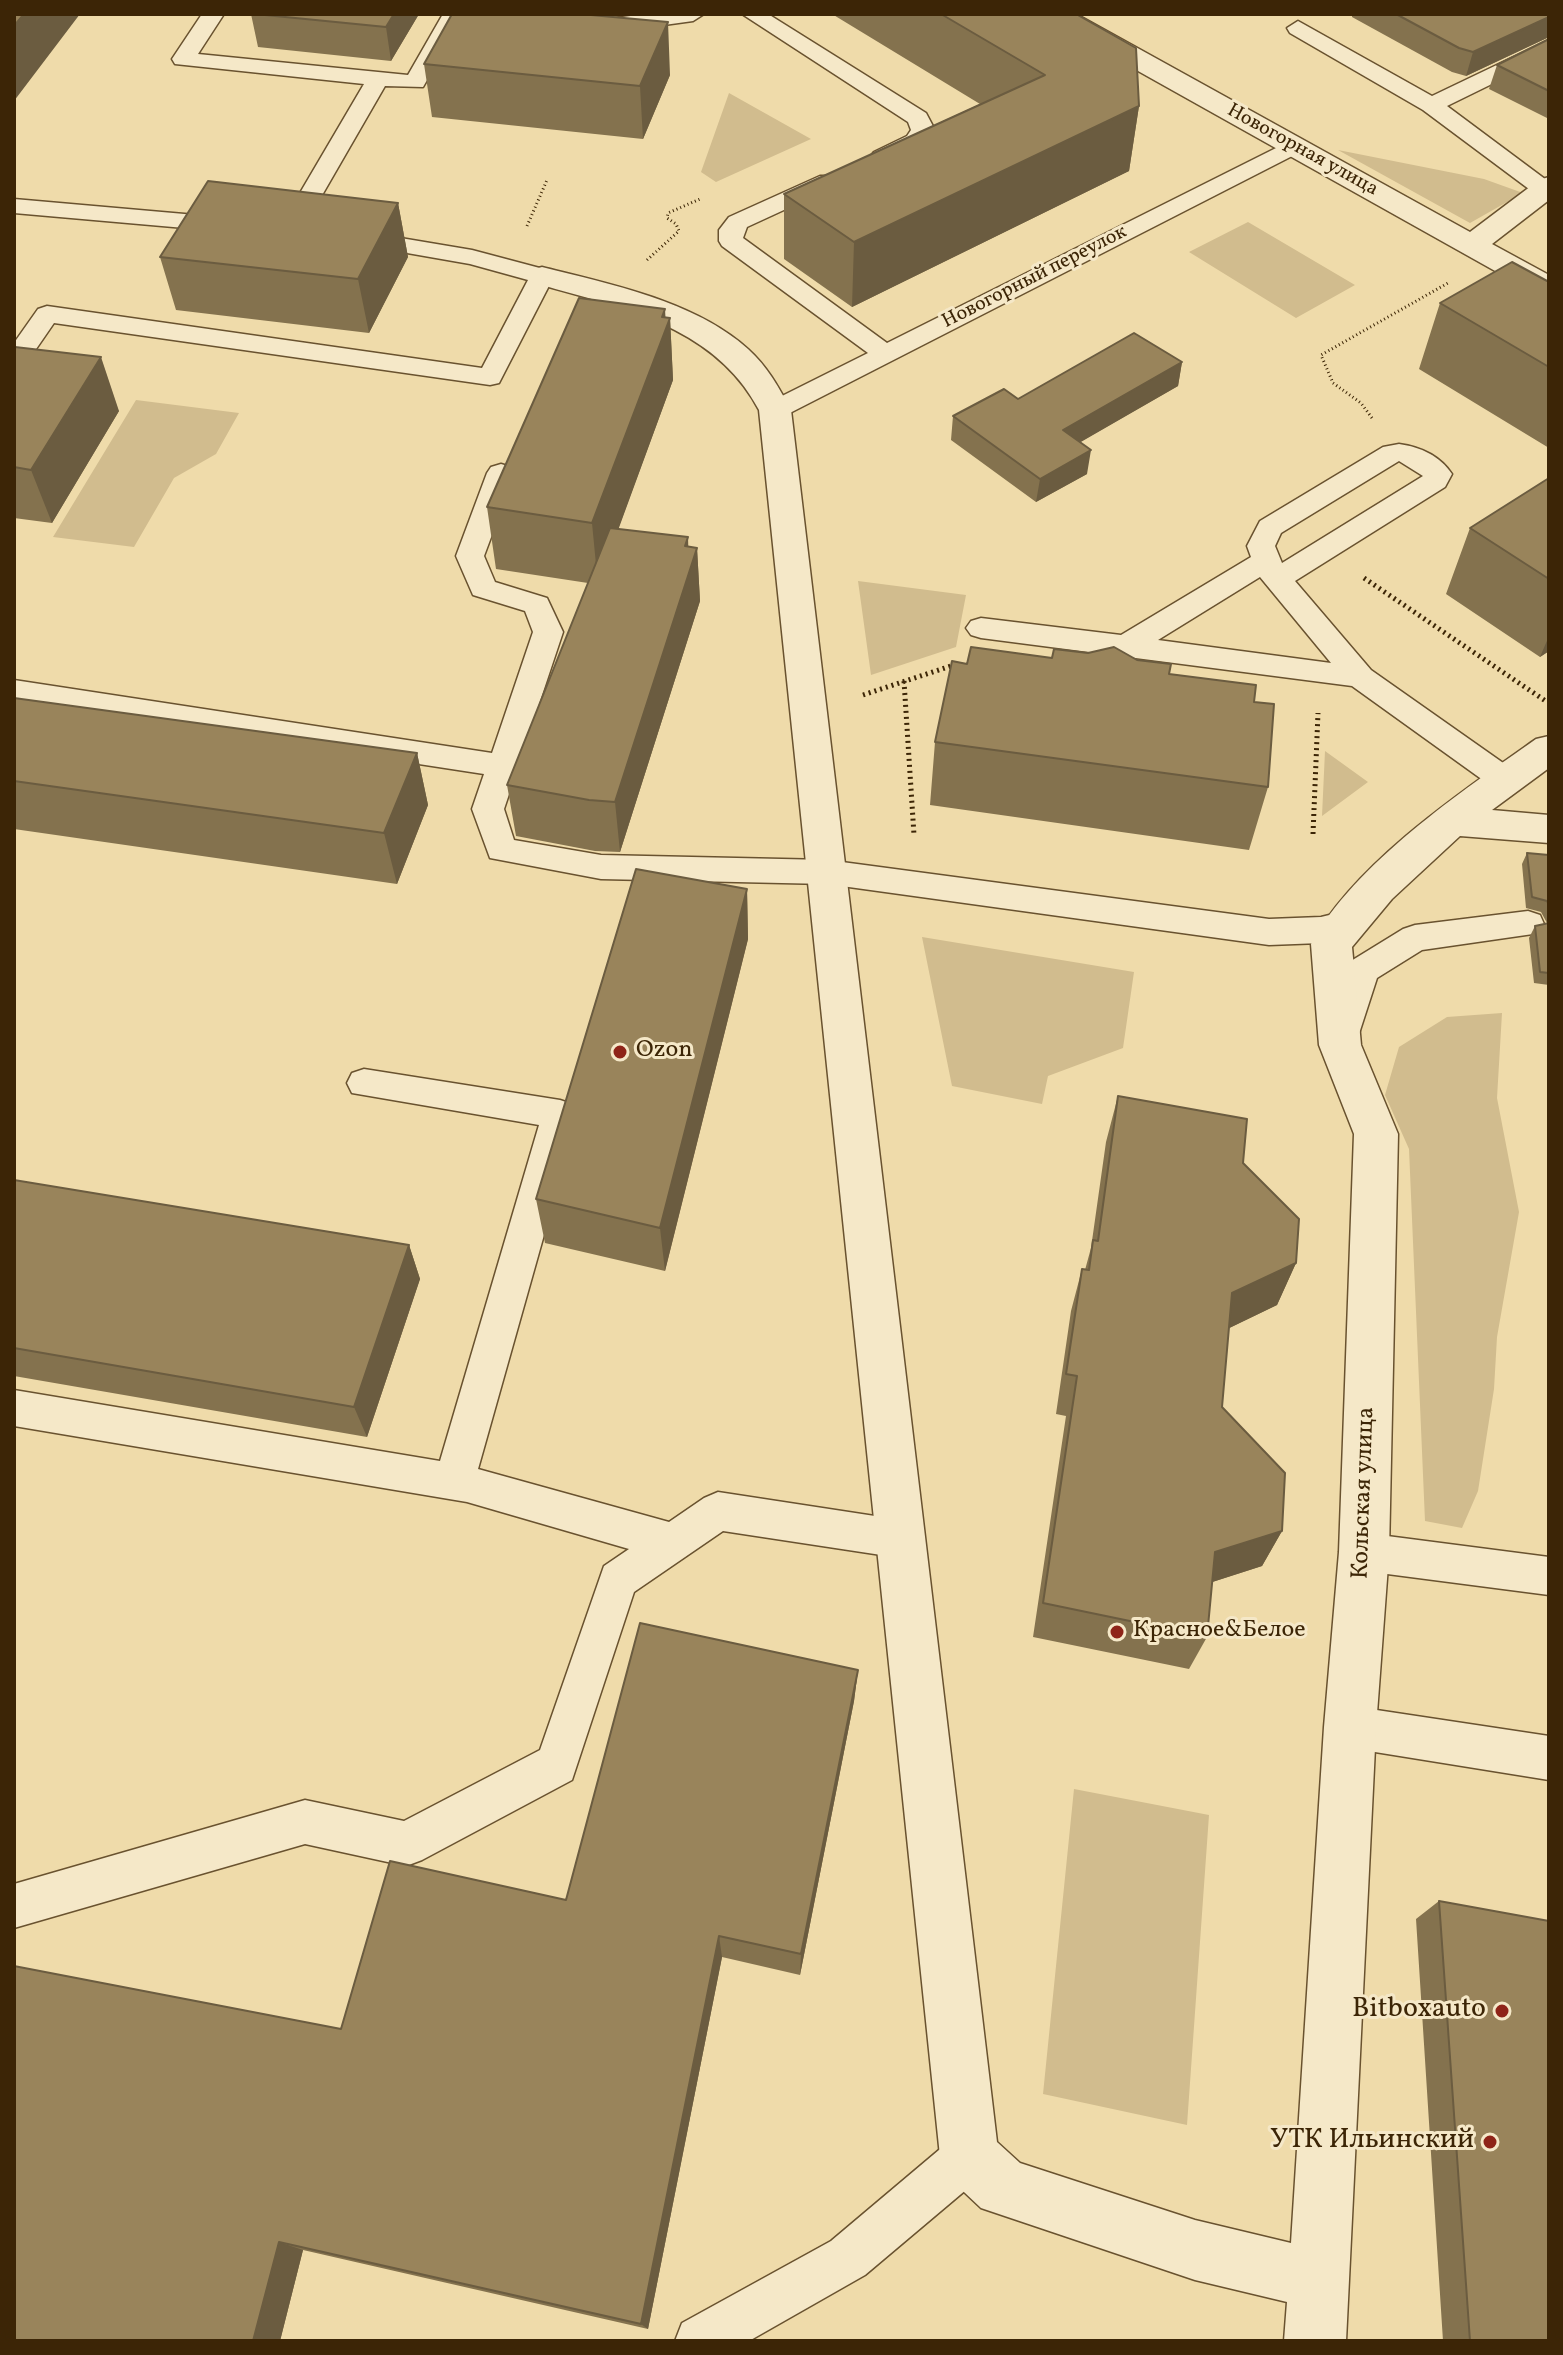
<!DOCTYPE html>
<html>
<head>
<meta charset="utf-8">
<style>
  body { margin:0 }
  #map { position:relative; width:1563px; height:2355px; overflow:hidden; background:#efdbaa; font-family:Vollkorn,serif }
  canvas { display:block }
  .frame { position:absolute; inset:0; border:16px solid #3c2506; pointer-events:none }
</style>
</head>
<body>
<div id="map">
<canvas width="1563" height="2355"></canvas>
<div class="frame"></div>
</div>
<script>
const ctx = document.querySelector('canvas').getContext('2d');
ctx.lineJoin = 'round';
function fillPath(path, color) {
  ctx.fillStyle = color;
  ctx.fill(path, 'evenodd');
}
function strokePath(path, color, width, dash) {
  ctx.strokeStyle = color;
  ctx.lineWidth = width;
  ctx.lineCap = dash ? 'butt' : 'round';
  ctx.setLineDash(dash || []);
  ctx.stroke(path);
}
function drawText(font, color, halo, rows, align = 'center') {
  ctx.font = font + ' Vollkorn,serif';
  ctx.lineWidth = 6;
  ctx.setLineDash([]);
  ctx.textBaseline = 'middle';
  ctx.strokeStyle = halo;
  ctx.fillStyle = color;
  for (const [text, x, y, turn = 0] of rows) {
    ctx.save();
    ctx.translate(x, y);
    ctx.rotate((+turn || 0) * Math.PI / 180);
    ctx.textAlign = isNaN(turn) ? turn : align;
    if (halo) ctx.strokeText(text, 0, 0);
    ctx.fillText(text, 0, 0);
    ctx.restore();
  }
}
fillPath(new Path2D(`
  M729 93 811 139 716 182 701 172Z
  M1338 150 1484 179 1523 193 1470 223Z
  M1248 222 1355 285 1296 318 1189 252Z
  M136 400 239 413 216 454 174 478 134 547 53 537Z
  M858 581 966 595 956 647 871 675Z
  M1325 751 1368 782 1322 816Z
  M922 937 1134 972 1123 1048 1048 1076 1042 1104 952 1086Z
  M1502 1013 1497 1098 1519 1212 1497 1337 1494 1389 1478 1491 1462 1528 1425 1521 1409 1149 1385 1095 1399 1047 1447 1017Z
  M1074 1789 1209 1815 1187 2125 1043 2094Z`), '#d1bc8e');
const lane = new Path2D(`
  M202 14H224L198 54 408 75 443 14H465L423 87 385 86 306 223 312 229 309 234 300 236 283 232 280 227 364 84 175 64 172 59Z
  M646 14H704L693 21 599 34 588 27 599 20Z
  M742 14H768L926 113 935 130C923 148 896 168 874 162L870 157 874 152 907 136 911 130 908 122Z
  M1298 21 1432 96 1549 40V56L1447 106 1549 182V200L1541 198 1423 110 1290 33 1287 28Z
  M1294 139 1302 141 1306 146 1302 151 784 416 775 418 766 416 762 410 766 404 868 353 722 246 719 241V230L729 217 820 176H836L840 181 836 186 747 227 743 238 887 343Z
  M14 199 230 218 239 220 242 225 239 230 230 232 14 213Z
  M359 231 472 250 551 271 554 276 499 383 490 385 54 323 23 368 14 370V343L38 309 47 306 482 368 528 280 470 264 350 243 347 238 350 233Z
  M1399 444C1421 447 1440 456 1452 474L1445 487 1295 581 1371 670 1516 772 1521 780 1516 788 1505 791 1494 788 1352 686 981 638 971 635 966 628 971 621 981 618 1121 635 1251 557 1247 546 1260 521 1383 447ZM1399 461 1423 476 1282 563 1275 546 1281 533ZM1260 577 1331 663 1158 640Z
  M501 464 511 467 515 473 484 556 495 582 547 598 563 632 504 809 514 840 601 855 827 860 1269 919 1321 917 1346 911 1358 915 1362 924 1358 933 1321 943 1269 945 827 884 601 879 490 858 472 809 484 774 14 702V680L492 753 533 632 525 611 473 595 456 556 487 473 491 467Z
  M1528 911 1540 915 1544 924 1540 933 1422 950 1377 978 1354 1049 1342 1053 1330 1049 1325 1039 1351 961 1403 929 1415 925Z
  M364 1069 560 1100 572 1104 578 1114 478 1469 669 1522 704 1498 718 1492 901 1520 915 1526 921 1539 915 1552 901 1558 723 1531 634 1592 572 1780 422 1860 406 1866 305 1844 14 1928V1884L305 1800 404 1821 540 1750 604 1566 629 1549 467 1502 14 1426V1390L440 1461 539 1125 352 1093 347 1083 352 1073Z
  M1364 1533 1549 1557V1595L1364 1571 1350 1566 1344 1552 1350 1538Z
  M1350 1706 1549 1736V1780L1350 1748 1335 1742 1329 1727 1335 1712Z
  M969 2132 986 2139 993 2156 986 2173 865 2275 749 2341H675L682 2323 831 2241 952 2139Z`);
const street = new Path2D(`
  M1043 14H1076L1470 232 1539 180 1549 177V200L1492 244 1549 275V297L1538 295 1047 20Z
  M542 267C610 284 695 301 748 349 768 367 779 388 791 410L997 2142 1020 2163 1195 2220 1291 2243 1324 1727 1339 1552 1354 1134 1319 1045 1311 944C1354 864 1462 791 1536 739L1549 736V768L1492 810 1549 815V843L1460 836 1392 899 1352 947 1361 1045 1398 1134 1389 1552 1376 1727 1346 2341H1284L1287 2302 1195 2280 981 2208 948 2177 940 2156 759 410C714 324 617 307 531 282L527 276 531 270Z`);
strokePath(lane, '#69522f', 3);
strokePath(street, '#69522f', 3);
strokePath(new Path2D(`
  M527 226 547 180
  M647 260 679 231 676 224 667 218 668 213 700 199
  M1372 418 1361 403 1333 383 1321 355 1448 283`), '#3c2506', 3, [1, 3]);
strokePath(new Path2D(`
  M1364 578 1547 702
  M904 681 914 835
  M863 695 957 664
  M1313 834 1318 713`), '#3c2506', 5, [2, 4]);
fillPath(lane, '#f5e8c8');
fillPath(street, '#f5e8c8');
fillPath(new Path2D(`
  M251 14H419L391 61 258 47Z
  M832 14H1076L1139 106 1129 171 852 307 784 259V194L980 104Z
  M1352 14H1549V37L1466 76 1452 72 1352 17Z
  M1549 39V119L1489 89 1497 65Z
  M424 64 670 75 643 139 432 117Z
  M398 203 408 257 369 333 176 310 160 257Z
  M1549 282V448L1419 369 1440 303Z
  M666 318H670L673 380 618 529 688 537V547L697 548 700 601 620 852 595 851 516 836 507 785 588 583 496 569 487 507Z
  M14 349 119 411 52 523 14 518Z
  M1182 362 1178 386 1080 442 1087 474 1036 502 951 440 953 416 1018 399Z
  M1549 478V651L1540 657 1446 594 1470 528Z
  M1052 658 1137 660 1169 674 1254 702 1268 787 1249 850 930 805 935 742 967 664Z
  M14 698 417 753 428 805 397 884 14 829Z
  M1527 853 1549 855V985L1534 983 1529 938 1535 926 1547 923 1541 912 1526 908 1522 864Z
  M747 889 748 939 665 1271 545 1243 536 1199Z
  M1118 1096 1243 1163 1296 1263 1277 1305 1229 1328 1222 1407 1282 1531 1262 1566 1212 1582 1207 1637 1189 1669 1033 1637 1066 1416 1056 1414 1071 1311 1082 1269 1085 1270 1091 1248 1106 1142Z
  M14 1180 409 1245 420 1279 367 1437 14 1376Z
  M858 1670 854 1701 800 1975 722 1957 648 2329 303 2250 280 2341H14L341 2029 566 1900Z
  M1439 1901 1549 2341H1443L1416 1919Z`), '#84724e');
fillPath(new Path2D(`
  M24 14H80L14 101V26Z
  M394 14H419L391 61 386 27Z
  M1549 17V37L1466 76 1473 52Z
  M668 22 670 75 643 139 640 86Z
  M1139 106 1129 171 852 307 854 242Z
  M398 203 408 257 369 333 358 279Z
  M665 309 666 327 670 318 673 380 598 585 592 523Z
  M101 357 119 411 52 523 31 470Z
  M1182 362 1178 386 1060 454 1063 430Z
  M1091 450 1087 474 1036 502 1040 479Z
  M688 537 689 571 697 548 700 601 620 852 615 802Z
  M1549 636V651L1540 657Z
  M417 753 428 805 397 884 384 833Z
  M747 889 748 939 665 1271 660 1228Z
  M409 1245 420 1279 367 1437 354 1407Z
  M1296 1263 1277 1305 1215 1335 1232 1293Z
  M1282 1531 1262 1566 1197 1587 1215 1552Z
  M858 1670 854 1701 800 1975 801 1954Z
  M719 1936 722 1957 648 2329 641 2324Z
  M279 2242 303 2250 280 2341H253Z`), '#6b5c40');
const building = new Path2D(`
  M14 14H24L14 26Z
  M255 14H394L386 27Z
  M452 14H580L668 22 640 86 424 64Z
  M941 14H1076L1136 48 1139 106 854 242 784 194 1045 75Z
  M1396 14H1549V17L1473 52 1459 48Z
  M1549 39V91L1497 65Z
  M208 181 398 203 358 279 160 257Z
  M1512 262 1549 282V367L1440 303Z
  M579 298 665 309 662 317 670 318 592 523 487 507Z
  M1134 333 1182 362 1063 430 1091 450 1040 479 953 416 1004 389 1018 399Z
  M15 347 101 357 31 470 14 467V349Z
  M1549 478V579L1470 528Z
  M610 528 688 537 685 546 697 548 615 802 589 800 507 785Z
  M971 647 1052 658 1054 649 1088 653 1114 647 1137 660 1171 664 1169 674 1256 685 1254 702 1274 704 1268 787 935 742 952 661 967 664Z
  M14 698 417 753 384 833 14 781Z
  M1527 853 1549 855V905L1547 901 1532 897Z
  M636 869 747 889 660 1228 536 1199Z
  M1549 922V973L1540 972 1535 926 1549 923Z
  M1118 1096 1247 1119 1243 1163 1299 1219 1296 1263 1232 1293 1222 1407 1285 1473 1282 1531 1215 1552 1207 1637 1043 1603 1077 1376 1066 1374 1082 1269 1089 1270 1093 1240 1098 1241Z
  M14 1180 409 1245 354 1407 14 1348Z
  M640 1623 858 1670 801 1954 719 1936 641 2324 279 2242 253 2341H14V1966L341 2029 390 1861 566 1900Z
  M1439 1901 1549 1921V2341H1470Z`);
fillPath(building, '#99845b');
strokePath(building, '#6b5c40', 2);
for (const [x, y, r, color] of [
  [620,1052,8,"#8f2418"],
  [1117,1632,8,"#8f2418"],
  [1502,2011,8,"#8f2418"],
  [1490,2142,8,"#8f2418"]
]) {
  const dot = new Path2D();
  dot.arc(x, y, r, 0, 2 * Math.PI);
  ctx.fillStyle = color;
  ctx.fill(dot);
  strokePath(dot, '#f5e8c8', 3);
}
drawText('20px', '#3c2506', '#f5e8c8', [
  ["Новогорная улица",1302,151,29],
  ["Новогорный переулок",1035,278,-27]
]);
drawText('24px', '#3c2506', '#f5e8c8', [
  ["Ozon",636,1052],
  ["Красное&Белое",1133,1632]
], 'left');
drawText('24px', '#3c2506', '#f5e8c8', [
  ["Кольская улица",1365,1493,-88]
]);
drawText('28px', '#3c2506', '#f5e8c8', [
  ["Bitboxauto",1486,2011],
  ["УТК Ильинский",1474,2142]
], 'right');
</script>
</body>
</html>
